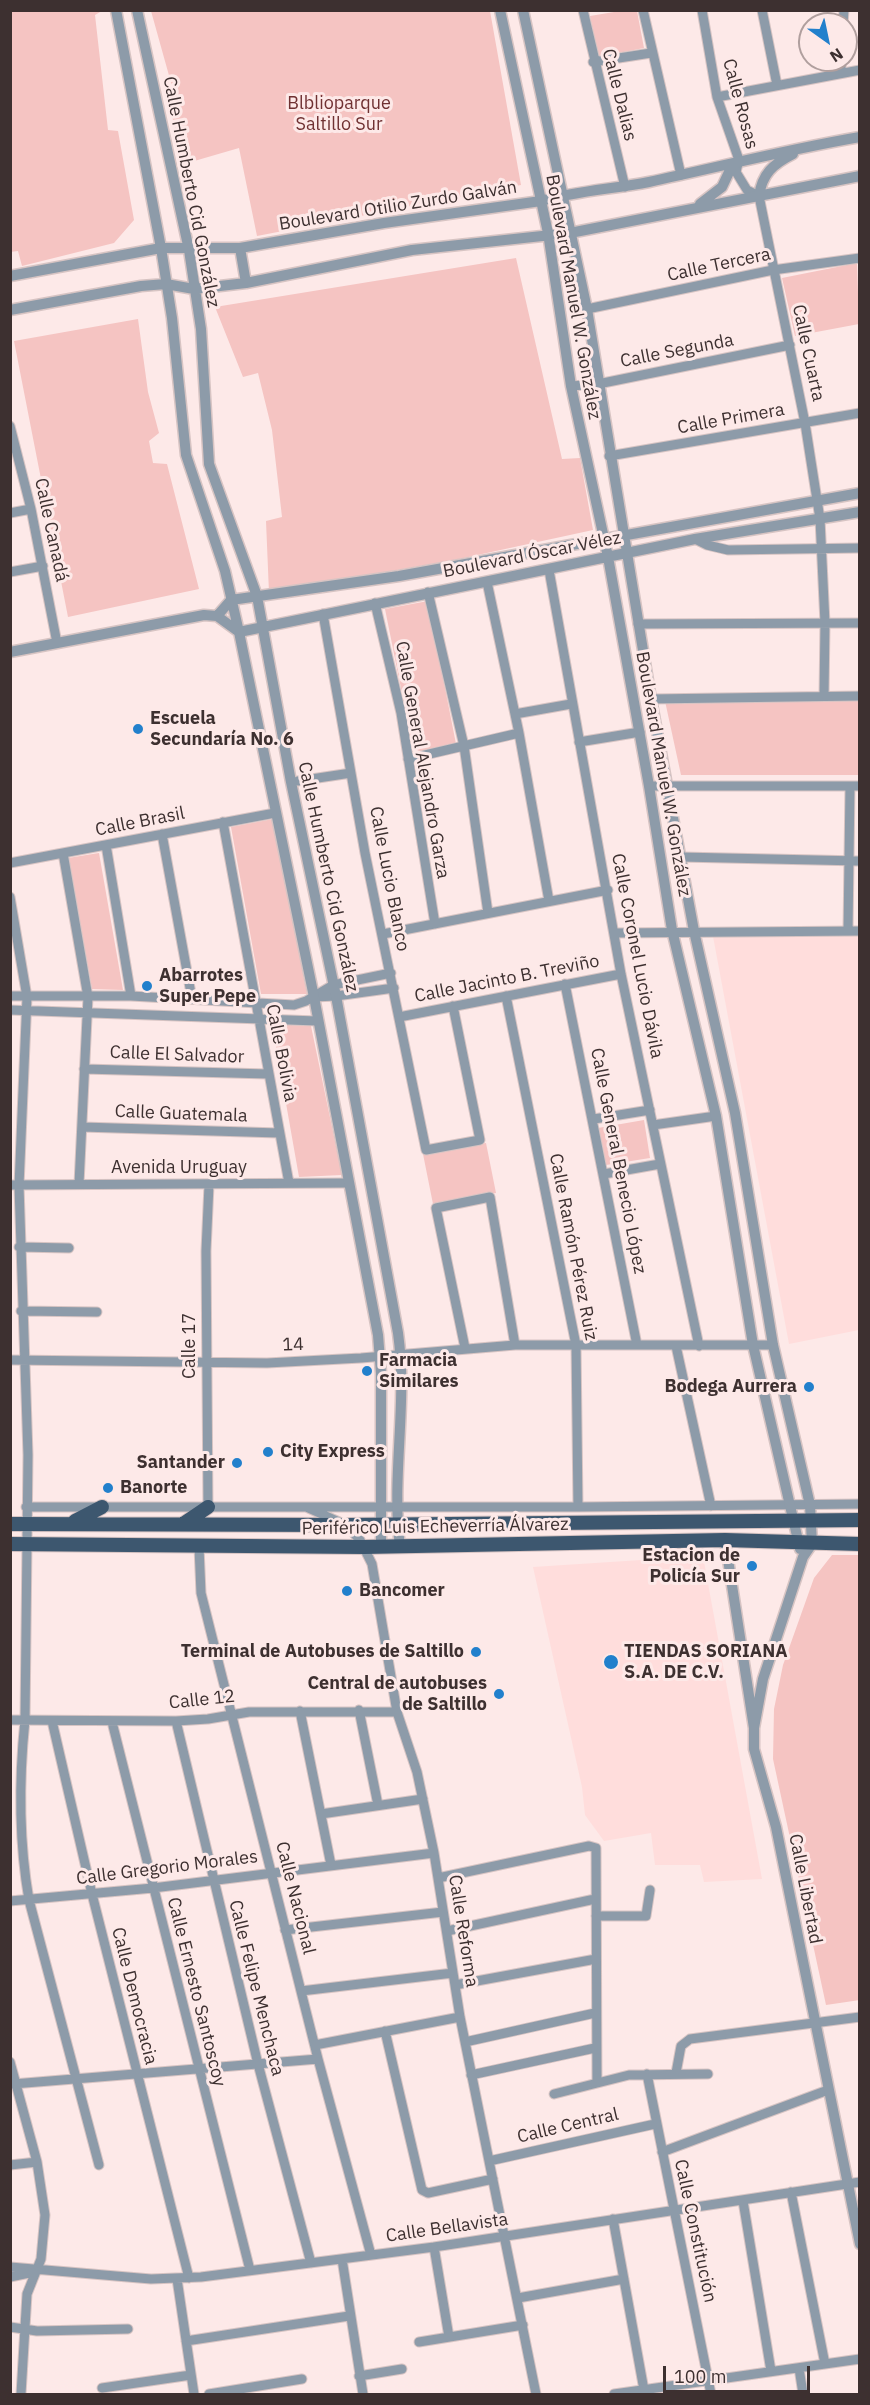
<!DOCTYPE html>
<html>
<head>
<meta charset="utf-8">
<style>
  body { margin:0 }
  #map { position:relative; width:870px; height:2405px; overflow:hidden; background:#fde9e8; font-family:"IBM Plex Sans",sans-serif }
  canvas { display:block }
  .frame { position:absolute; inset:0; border:12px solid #3d3030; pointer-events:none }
  .north { position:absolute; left:798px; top:12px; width:60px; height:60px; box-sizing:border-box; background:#fde9e8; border:2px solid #b09f9e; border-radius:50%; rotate:147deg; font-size:16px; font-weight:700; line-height:24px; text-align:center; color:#3d3030 }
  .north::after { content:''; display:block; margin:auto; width:21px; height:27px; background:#2280cc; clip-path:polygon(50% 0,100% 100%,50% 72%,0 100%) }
  .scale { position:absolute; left:663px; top:2366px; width:147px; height:27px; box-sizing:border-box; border:3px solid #3d3030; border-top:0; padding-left:8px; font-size:18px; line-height:21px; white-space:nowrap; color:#3d3030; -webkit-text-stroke:4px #fde9e8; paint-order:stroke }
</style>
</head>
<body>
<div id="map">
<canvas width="870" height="2405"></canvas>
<div class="frame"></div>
<div class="north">N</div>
<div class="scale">100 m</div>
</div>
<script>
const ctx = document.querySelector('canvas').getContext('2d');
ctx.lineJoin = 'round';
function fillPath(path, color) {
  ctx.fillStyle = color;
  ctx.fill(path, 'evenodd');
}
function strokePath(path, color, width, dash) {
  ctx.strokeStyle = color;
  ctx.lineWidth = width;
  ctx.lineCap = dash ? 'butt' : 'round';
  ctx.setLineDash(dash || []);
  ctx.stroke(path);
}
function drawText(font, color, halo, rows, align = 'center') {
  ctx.font = font + ' "IBM Plex Sans",sans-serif';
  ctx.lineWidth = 6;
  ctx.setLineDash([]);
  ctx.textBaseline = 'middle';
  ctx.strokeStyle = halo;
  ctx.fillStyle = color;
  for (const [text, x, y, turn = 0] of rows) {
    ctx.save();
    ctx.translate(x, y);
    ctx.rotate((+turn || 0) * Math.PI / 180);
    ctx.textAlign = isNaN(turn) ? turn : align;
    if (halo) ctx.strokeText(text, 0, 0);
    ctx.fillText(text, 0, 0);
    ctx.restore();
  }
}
fillPath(new Path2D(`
  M712 931 859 935V1330L789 1344Z
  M703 1556 762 1879 704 1882 700 1865H655L651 1833 604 1841 585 1815 582 1787 533 1567Z`), '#ffdddc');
fillPath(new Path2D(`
  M10 11H102L95 15 108 130 118 131 134 220 114 243 22 266 18 251 10 252Z
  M151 11H490L521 185 257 236 239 148 184 164 168 100 175 97Z
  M620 11H637L644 48 598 57 590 16Z
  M516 258 562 459 580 458 593 530 459 559 269 593 266 521 282 517 272 430 258 373 243 377 215 307Z
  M857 263 859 324 795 336 782 278Z
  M138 319 148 392 159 433 149 441 153 463 167 464 199 589 68 617 14 341Z
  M428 601 456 744 414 753 385 609Z
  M859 700V775H681L665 701Z
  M273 819 307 994H261L231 827Z
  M99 853 123 990 92 989 68 858Z
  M272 1024 311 1026 342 1175 299 1177Z
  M644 1120 650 1158 606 1165 598 1128Z
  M486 1143 496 1193 433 1204 423 1154Z
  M832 1555H859L860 2000 826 2005 773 1759 774 1709 783 1665 814 1578Z`), '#f5c4c2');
const minor = new Path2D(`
  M583 10 625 187
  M643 10 681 175
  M702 10 717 97 739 160 736 172 747 190 759 196 805 423 820 519 825 623 824 696
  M762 10 777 85
  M843 24 844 10
  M593 62 651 53
  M841 73V60
  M717 97 860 70
  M587 309 773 270 860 258
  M571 386 598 384 790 345
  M10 426 31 509 57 643
  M609 456 860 413
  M10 513 31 509
  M695 539 707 545 728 550 860 548
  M549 570 621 974 699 1346
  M10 572 43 566
  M487 582 519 733 549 901
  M428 592 464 746 488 913
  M375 603 401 713 435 924
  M323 614 365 853 426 1150 480 1140 453 1006
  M638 624 860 623
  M651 699 860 696
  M515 714 571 704
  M579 742 640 732
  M408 759 519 733
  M298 781 351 773
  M649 786H860
  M223 822 289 1183
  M162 834 192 999
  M106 845 131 996
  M63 853 88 997 79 1184
  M681 857 860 861
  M10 863 275 813
  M10 897 27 997 19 1186 28 1455 25 1720C19 1778 19 1842 29 1900L99 2165
  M848 931 850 786
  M615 933 860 931
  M383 934 608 890
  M565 984 637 1345
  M10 996H131L294 1005 306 1001 333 985 391 973
  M506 996 576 1345 578 1507
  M314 997 336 996 394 988
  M10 1010 317 1021
  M399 1017 621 974
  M84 1069 268 1074
  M594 1119 650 1110
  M653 1125 716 1116
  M82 1127 279 1133
  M604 1174 660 1164
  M10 1185 348 1183
  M19 1247 69 1248
  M21 1311 97 1312
  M676 1346 711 1506
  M465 1348 436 1208 490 1197 515 1345
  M10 1360 267 1363 361 1358 515 1345H773
  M26 1507H578L860 1504
  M208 1507 206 1251 209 1185
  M306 1507 346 1525 360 1540 372 1564 397 1712 417 1772 434 1853 460 2017 536 2394
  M199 1547 201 1593 318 2059 371 2255
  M359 1710 378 1805
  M300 1711 331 1865
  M10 1720 176 1721 208 1719 249 1712H397
  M52 1721 92 1894 189 2278
  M176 1721 258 2064 311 2263
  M112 1722 250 2270
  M321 1814 423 1799
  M438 1878 589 1846 596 1848 597 2083
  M10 1901 153 1888 434 1853
  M596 1916H646L650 1890
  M285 1930 443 1912
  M447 1931 595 1899
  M455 1985 596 1959
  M301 1991 453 1973
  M385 2031 422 2190 428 2193 493 2179
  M465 2042 595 2013
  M315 2045 460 2017
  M10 2062 37 2162 45 2215 41 2259 27 2294 21 2394
  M676 2073 681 2046 690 2039 860 2017
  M647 2074 711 2394
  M471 2075 595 2048
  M13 2084 318 2059
  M554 2094 629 2075 708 2074
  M662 2152 828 2090
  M489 2161 655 2124
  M10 2165 37 2162
  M791 2192 825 2364
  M743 2201 771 2371
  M613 2219 644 2390
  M434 2247 449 2337
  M342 2259 363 2394
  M10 2267 151 2279 201 2277 434 2247 860 2182
  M10 2277 34 2272
  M177 2279 194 2394
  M518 2298 624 2279
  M10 2327 37 2331 128 2329
  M186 2341 349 2316
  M419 2342 523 2325
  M799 2368 803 2394
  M359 2376 402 2369
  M102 2388 191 2375
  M209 2394 302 2379
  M614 2394 860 2359`);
const tertiary = new Path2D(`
  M116 10 161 248 172 318 186 455 225 571 239 632 314 997 378 1335 381 1373V1547
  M137 10 189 250 201 329 209 464 257 596 291 782 336 996 398 1333C408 1404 391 1476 400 1547
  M500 10 548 233 571 386 608 557 649 786 672 930 716 1116 753 1345 800 1549
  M523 10 587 309 651 699 694 931 735 1113 773 1345 810 1505 812 1544 803 1557 763 1679 754 1728
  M759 196C762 174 773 164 793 154
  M700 204 722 187 730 170 738 161
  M240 248 246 283
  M10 276 161 248H240L384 223 541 201C576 191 613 189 649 182 719 167 789 149 860 137
  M10 310 141 286 166 284 194 289 246 283 412 250 570 233 860 176
  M217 616 231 600 399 576 860 493
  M10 652 204 615 217 616 239 632 695 539 860 512
  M725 1540 754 1728V1749L776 1827 860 2244`);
const primary = new Path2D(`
  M75 1521 102 1507
  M10 1524 346 1525 860 1520
  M183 1524 208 1507
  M10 1544 364 1547 725 1540 860 1544`);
strokePath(minor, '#d7c4c3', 11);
strokePath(tertiary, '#d7c4c3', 13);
strokePath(primary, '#d7c4c3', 16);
strokePath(minor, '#8d9ba9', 9);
strokePath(tertiary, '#8d9ba9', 10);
strokePath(primary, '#3d576f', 14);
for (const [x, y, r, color] of [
  [138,729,6,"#2280cc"],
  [147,986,6,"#2280cc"],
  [367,1371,6,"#2280cc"],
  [809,1387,6,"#2280cc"],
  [268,1452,6,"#2280cc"],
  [237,1463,6,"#2280cc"],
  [108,1488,6,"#2280cc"],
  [752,1566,6,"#2280cc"],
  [347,1591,6,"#2280cc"],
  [476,1652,6,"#2280cc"],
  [611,1662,8,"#2280cc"],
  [499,1694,6,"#2280cc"]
]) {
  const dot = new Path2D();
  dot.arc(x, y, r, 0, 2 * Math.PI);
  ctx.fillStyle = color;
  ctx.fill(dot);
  strokePath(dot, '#fde9e8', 2);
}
drawText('18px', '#3d3030', '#fde9e8', [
  ["Calle Dalias",619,95,76],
  ["Calle Rosas",740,104,75],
  ["Calle Humberto Cid González",191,192,79],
  ["Boulevard Otilio Zurdo Galván",398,206,-9],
  ["Calle Tercera",719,265,-12],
  ["Boulevard Manuel W. González",573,297,80],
  ["Calle Segunda",677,351,-11],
  ["Calle Cuarta",808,353,78],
  ["Calle Primera",731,419,-10],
  ["Calle Canadá",51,530,78],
  ["Boulevard Óscar Vélez",532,555,-11],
  ["Calle General Alejandro Garza",422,760,80],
  ["Boulevard Manuel W. González",663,774,80],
  ["Calle Brasil",140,822,-11],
  ["Calle Humberto Cid González",328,877,78],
  ["Calle Lucio Blanco",389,879,79],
  ["Calle Coronel Lucio Dávila",637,956,79],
  ["Calle Jacinto B. Treviño",507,979,-11],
  ["Calle Bolivia",281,1053,79],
  ["Calle El Salvador",177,1055,2],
  ["Calle Guatemala",181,1114,2],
  ["Calle General Benecio López",618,1161,79],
  ["Avenida Uruguay",179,1168],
  ["Calle Ramón Pérez Ruiz",573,1247,79],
  ["14",293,1345,-2],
  ["Calle 17",190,1346,-90],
  ["Periférico Luis Echeverría Álvarez",435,1527,-1],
  ["Calle 12",202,1700,-6],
  ["Calle Gregorio Morales",167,1868,-7],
  ["Calle Libertad",805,1889,79],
  ["Calle Nacional",295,1898,76],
  ["Calle Reforma",463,1931,81],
  ["Calle Felipe Menchaca",256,1988,76],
  ["Calle Ernesto Santoscoy",196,1992,76],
  ["Calle Democracia",134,1996,76],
  ["Calle Central",568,2126,-13],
  ["Calle Bellavista",447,2228,-8],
  ["Calle Constitución",695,2231,78]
]);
drawText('18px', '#703132', '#fde9e8', [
  ["Blblioparque",339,104],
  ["Saltillo Sur",339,125]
]);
drawText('bold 18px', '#3d3030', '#fde9e8', [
  ["Escuela",150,719],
  ["Secundaría No. 6",150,740],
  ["Abarrotes",159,976],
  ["Super Pepe",159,997],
  ["Farmacia",379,1361],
  ["Similares",379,1382],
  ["Bodega Aurrera",797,1387,"right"],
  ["City Express",280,1452],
  ["Santander",225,1463,"right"],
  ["Banorte",120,1488],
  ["Estacion de",740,1556,"right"],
  ["Policía Sur",740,1577,"right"],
  ["Bancomer",359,1591],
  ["Terminal de Autobuses de Saltillo",464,1652,"right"],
  ["TIENDAS SORIANA",624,1652],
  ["S.A. DE C.V.",624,1673],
  ["Central de autobuses",487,1684,"right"],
  ["de Saltillo",487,1705,"right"]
], 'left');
</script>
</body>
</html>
